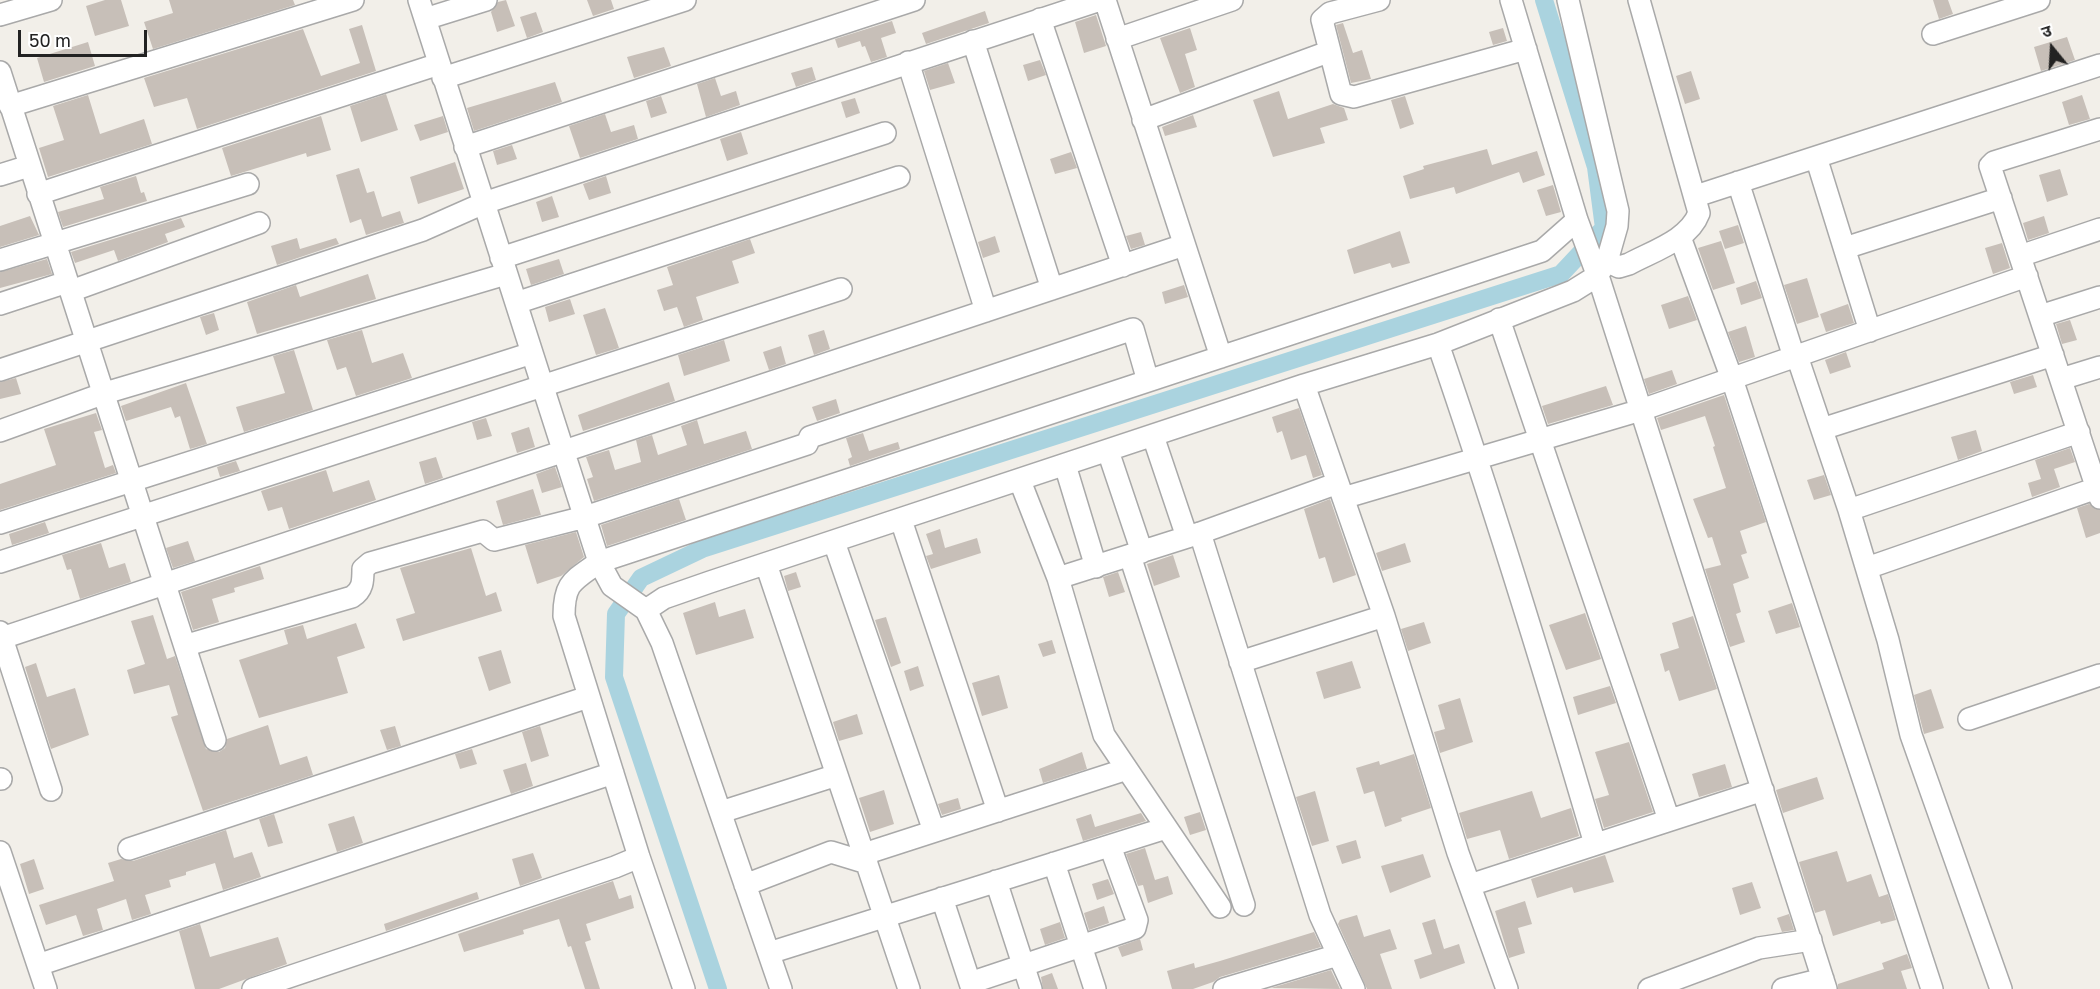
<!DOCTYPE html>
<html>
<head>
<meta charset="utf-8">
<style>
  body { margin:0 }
  #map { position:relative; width:2100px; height:989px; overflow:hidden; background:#f2efe9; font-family:"Golos Text","Noto Sans Devanagari",sans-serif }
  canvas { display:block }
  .north { position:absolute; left:2022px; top:18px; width:60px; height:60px; -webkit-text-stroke:4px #fff; paint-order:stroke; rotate:342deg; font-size:16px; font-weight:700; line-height:24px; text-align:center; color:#222 }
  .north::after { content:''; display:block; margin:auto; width:21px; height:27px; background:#222; clip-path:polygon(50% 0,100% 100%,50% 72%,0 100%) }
  .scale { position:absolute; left:18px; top:30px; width:129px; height:27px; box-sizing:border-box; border:3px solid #222; border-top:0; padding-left:8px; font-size:18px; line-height:21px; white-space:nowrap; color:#222; -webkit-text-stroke:4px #fff; paint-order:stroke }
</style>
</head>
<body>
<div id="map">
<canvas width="2100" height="989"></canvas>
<div class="north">उ</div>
<div class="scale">50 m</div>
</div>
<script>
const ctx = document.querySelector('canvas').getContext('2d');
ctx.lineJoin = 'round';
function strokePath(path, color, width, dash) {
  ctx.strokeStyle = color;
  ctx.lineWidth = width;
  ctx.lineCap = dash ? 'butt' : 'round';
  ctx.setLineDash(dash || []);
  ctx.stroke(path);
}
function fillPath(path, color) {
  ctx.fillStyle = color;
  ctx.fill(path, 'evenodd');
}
strokePath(new Path2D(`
  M718 989 614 677 616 614 641 578 702 549 1561 274 1604 228 1596 167 1544 0`), '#aad3df', 18);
fillPath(new Path2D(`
  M105 0H121L129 26 95 36 86 6Z
  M169 0H293L295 5 153 49 144 22 173 13Z
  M506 0 515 26 497 32 491 12 498 2Z
  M587 0H611L614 9 593 16Z
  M1933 0H1948L1953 14 1939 19Z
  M985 11 989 23 926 44 922 33Z
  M536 12 543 32 527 38 520 17Z
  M1096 15 1106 46 1084 53 1075 22Z
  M892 21 896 33 881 38 887 57 871 62 865 46 862 47 860 41 838 48 835 39Z
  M1343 23 1353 53 1362 50 1371 79 1351 83 1336 25Z
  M362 25 376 71 197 129 187 98 154 107 144 78 303 29 321 76 360 63 349 29Z
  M1190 28 1197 50 1185 54 1195 87 1180 93 1160 38Z
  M1503 28 1507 41 1493 45 1489 32Z
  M2067 37 2075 60 2041 71 2034 47Z
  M88 42 95 66 44 82 37 58Z
  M664 47 671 66 634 78 627 57Z
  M1040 60 1046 75 1028 81 1023 65Z
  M948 63 955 83 930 90 924 71Z
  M812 67 816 80 796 87 791 73Z
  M1691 71 1700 99 1685 104 1676 76Z
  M715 78 721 96 736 91 740 105 706 117 697 84Z
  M555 82 562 102 474 131 467 108Z
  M1279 91 1288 119 1333 104 1344 108 1348 120 1320 128 1325 143 1273 157 1253 100Z
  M386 94 398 130 361 142 350 106Z
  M88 95 100 134 144 119 152 144 48 177 39 148 64 140 53 106Z
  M2082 95 2090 119 2069 125 2062 102Z
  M661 96 667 113 651 118 646 101Z
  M1405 96 1414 124 1400 129 1391 100Z
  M855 98 860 113 846 118 841 102Z
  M605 114 611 132 634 125 638 139 580 158 569 126Z
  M1193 115 1197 127 1165 136 1162 127Z
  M321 116 331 150 307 157 306 153 231 176 222 148Z
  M443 116 448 132 420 141 414 125Z
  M741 132 748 154 727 161 720 139Z
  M512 145 517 159 497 165 493 151Z
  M1487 149 1492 165 1537 151 1545 175 1523 183 1519 172 1456 194 1454 187 1410 199 1403 176 1424 169 1423 166Z
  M1071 152 1077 168 1055 174 1050 159Z
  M455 162 464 189 418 204 410 177Z
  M359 168 367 193 374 191 382 217 400 211 404 223 366 235 361 219 350 223 336 175Z
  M2060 169 2068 195 2047 202 2039 175Z
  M136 176 141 193 144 192 147 201 63 227 58 212 104 199 100 187Z
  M606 176 611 193 589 200 583 184Z
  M1553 185 1561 212 1546 216 1537 190Z
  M552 196 559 217 542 222 536 202Z
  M30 216 39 235 0 247V226Z
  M2044 216 2049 233 2028 240 2023 223Z
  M181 218 185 227 165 234 168 242 118 261 114 250 75 263 71 252Z
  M1738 225 1744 243 1725 249 1719 231Z
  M1400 231 1410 263 1392 268 1390 263 1354 274 1347 250Z
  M1141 232 1145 245 1131 249 1126 236Z
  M995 236 1000 252 983 258 978 242Z
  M297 238 300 249 336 238 339 244 277 265 271 246Z
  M750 239 755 253 732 261 739 283 696 297 703 320 684 327 677 307 664 311 657 290 673 285 667 267Z
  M1721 241 1735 283 1713 290 1698 248Z
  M2002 243 2010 268 1993 274 1985 248Z
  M47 259 52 274 0 288V272Z
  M559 259 564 274 531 285 526 269Z
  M368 274 376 299 257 334 247 302 296 285 300 297Z
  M1807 278 1819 317 1797 324 1784 285Z
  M1756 281 1762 298 1741 305 1736 288Z
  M1184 285 1188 297 1165 304 1162 292Z
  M1688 296 1697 320 1669 329 1661 305Z
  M570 299 575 314 549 322 545 307Z
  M1848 304 1854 323 1826 332 1820 314Z
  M605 308 619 348 596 355 583 315Z
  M214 313 219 330 206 335 200 317Z
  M2070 320 2077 340 2062 344 2056 324Z
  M1746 326 1755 357 1739 362 1728 332Z
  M362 330 372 363 403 353 412 378 356 396 346 367 337 370 327 340Z
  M824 330 830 349 814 355 808 335Z
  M724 340 730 361 684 376 678 355Z
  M781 346 786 364 769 370 763 352Z
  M294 350 313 410 244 432 236 407 285 393 273 356Z
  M1846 352 1851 367 1830 374 1825 360Z
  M1672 370 1677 384 1649 394 1644 379Z
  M2033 375 2037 387 2014 394 2010 382Z
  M16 378 21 394 0 399V382Z
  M669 382 675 401 583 431 578 415Z
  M186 383 207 444 190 449 180 416 175 418 171 407 126 421 121 406Z
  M1606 386 1613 405 1548 424 1542 406Z
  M1724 395 1766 522 1740 531 1747 553 1741 555 1749 578 1733 584 1741 612 1736 614 1745 642 1730 647 1705 569 1721 565 1712 537 1708 538 1693 499 1726 488 1713 447 1715 446 1705 416 1661 430 1657 418Z
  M836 399 840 413 817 421 812 407Z
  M1299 408 1322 475 1313 478 1306 455 1291 460 1282 431 1277 433 1272 417Z
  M96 413 102 430 94 432 105 468 113 465 116 473 0 510V484L56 465 44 429Z
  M486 418 492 436 477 440 472 422Z
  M697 420 704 444 746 431 752 449 594 501 587 479 593 477 586 457 609 450 615 470 641 462 636 440 652 435 658 455 687 445 681 426Z
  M529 427 535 447 517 453 511 433Z
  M1976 430 1982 451 1958 460 1951 437Z
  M863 433 869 451 898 442 900 449 850 466 848 459 852 457 846 438Z
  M2070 448 2075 462 2054 469 2060 487 2032 497 2028 483 2041 479 2035 460Z
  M436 457 443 478 425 484 419 462Z
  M236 461 240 471 220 477 217 467Z
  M555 467 562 487 542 493 536 474Z
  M326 470 333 492 369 480 376 500 289 529 282 507 268 511 261 491Z
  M1824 475 1831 495 1814 500 1807 480Z
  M533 489 541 515 503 525 496 501Z
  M679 499 686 520 607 546 601 525Z
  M1330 499 1356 575 1333 583 1325 557 1319 559 1304 509Z
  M2089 504 2100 510V533L2086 538 2077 508Z
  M45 522 49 533 12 545 9 534Z
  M940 529 945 548 977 538 981 553 931 569 926 556 933 554 926 534Z
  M576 532 584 557 561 576 537 584 525 545Z
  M188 541 195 561 173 568 166 548Z
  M101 543 109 568 125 563 131 582 80 599 71 569 67 570 62 555Z
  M1405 543 1411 562 1382 571 1376 553Z
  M471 548 486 596 496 592 502 611 403 641 396 619 415 613 400 568Z
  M1173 555 1180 577 1154 586 1147 564Z
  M260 566 264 579 234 588 235 592 212 599 219 622 193 630 181 592Z
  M796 572 801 587 788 591 784 576Z
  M1118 572 1125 592 1109 597 1103 577Z
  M715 602 719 617 745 609 754 638 696 655 683 613Z
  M1792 603 1800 627 1776 634 1768 611Z
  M1585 613 1601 659 1566 670 1549 625Z
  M153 615 167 659 175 656 206 749 219 752 225 748 227 739 268 725 280 765 307 756 313 775 203 811 171 717 178 715 169 685 134 694 127 670 145 664 131 621Z
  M1693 616 1717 689 1679 701 1669 670 1665 672 1660 654 1679 648 1672 623Z
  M886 617 901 663 891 667 875 620Z
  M1424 622 1431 643 1408 651 1401 629Z
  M356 623 365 648 337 657 348 693 259 718 239 660 288 644 284 630 303 625 307 639Z
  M1052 640 1056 653 1043 657 1038 644Z
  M501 650 511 683 489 691 478 657Z
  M1352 661 1361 688 1324 699 1316 672Z
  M36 663 47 697 75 688 89 735 51 749 25 667Z
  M918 666 924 686 910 691 904 671Z
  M999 675 1008 708 982 716 972 683Z
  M1610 686 1616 703 1578 715 1573 697Z
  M1931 689 1944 728 1924 734 1914 695Z
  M1460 698 1473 742 1440 753 1434 732 1445 729 1438 705Z
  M857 714 863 734 839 741 833 722Z
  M395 726 401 746 387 750 380 730Z
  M540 726 549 756 531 762 522 732Z
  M1629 742 1653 812 1604 828 1595 799 1609 795 1595 752Z
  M472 749 477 764 460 769 455 754Z
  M1082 752 1087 769 1043 783 1039 769Z
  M1414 754 1431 808 1401 818 1402 821 1385 827 1374 791 1364 794 1356 768 1379 761 1380 765Z
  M526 763 533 786 511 794 503 770Z
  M1725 764 1732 787 1699 797 1692 774Z
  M1817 777 1824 799 1783 813 1776 790Z
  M884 790 894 824 870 832 859 798Z
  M1315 791 1329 841 1312 846 1296 797Z
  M1532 791 1541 818 1571 808 1579 836 1509 859 1500 830 1467 839 1459 813Z
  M958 798 961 809 942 815 938 804Z
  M1200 812 1206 830 1190 835 1184 817Z
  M1141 813 1146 821 1083 841 1076 819 1091 814 1095 827Z
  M274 814 283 843 268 847 259 819Z
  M354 816 363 843 337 852 328 824Z
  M226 830 234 858 252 852 261 877 223 890 215 863 186 872V875L169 880 171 887 145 895 151 914 132 920 126 899 97 909 103 930 83 936 76 915 46 925 39 905 114 881 108 863 121 859 133 861Z
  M1356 840 1361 858 1342 864 1336 846Z
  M1145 848 1155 880 1168 876 1173 894 1148 903 1143 885 1138 886 1126 854Z
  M1837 851 1847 882 1871 874 1879 897 1888 894 1896 920 1881 924 1880 921 1833 936 1825 910 1815 913 1799 862Z
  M533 853 542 878 520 886 512 859Z
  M1423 854 1431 877 1390 893 1381 866Z
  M1605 855 1614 882 1574 893 1572 887 1537 898 1531 879Z
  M34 859 44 889 29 894 20 864Z
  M1108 879 1114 894 1097 900 1092 884Z
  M613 881 619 899 631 895 634 908 586 924 591 940 585 942 600 989H585L571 946 568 947 559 919 523 930 524 934 464 952 458 934Z
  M1752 882 1761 908 1740 915 1732 888Z
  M477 892 479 899 386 931 384 924Z
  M1525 901 1532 924 1518 928 1525 953 1509 958 1495 911Z
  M1104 906 1109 923 1089 930 1084 913Z
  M1789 914 1794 930 1782 932 1777 918Z
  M1357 915 1364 937 1390 929 1397 949 1380 954 1392 989H1367L1338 924 1340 920Z
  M1435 919 1444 949 1459 944 1465 963 1420 979 1414 960 1432 954 1422 923Z
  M1060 922 1065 938 1045 945 1040 929Z
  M200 924 210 957 278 937 287 964 219 989H195L179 931Z
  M1314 932 1321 947 1220 977 1213 982 1193 989H1172L1167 971 1194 963 1195 968 1220 961Z
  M1140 939 1143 950 1122 957 1118 947Z
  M1907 954 1912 968 1901 971 1907 989H1838V984L1884 969 1882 963Z
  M1331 970 1340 989 1271 988Z
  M1052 973 1058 989H1043L1041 977Z`), '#c7bfb8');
const minor = new Path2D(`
  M419 0 599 562 612 586 646 610 662 643 781 989
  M1105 0 1221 357
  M1379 0 1330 13 1322 20 1341 94 1354 97 1526 49
  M1511 0 1577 220 1600 282 1826 989
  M0 15 51 0
  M425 19 486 0
  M1040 19 1123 266
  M1933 34 2039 0
  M1117 39 1232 0
  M973 41 1052 289
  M908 62 986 311
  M0 72 215 740
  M443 78 685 0
  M10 106 353 0
  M1143 120 1328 52
  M2100 129 1994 162 1990 166 2100 498
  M465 147 914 0
  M1816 157 1870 331
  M0 175 29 166
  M1738 182 1794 357
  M38 194 439 64
  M1696 196 2100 65
  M1680 237 1732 379 1932 989
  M1845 248 2001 198
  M2020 256 2100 229
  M501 258 885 133
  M0 260 248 184
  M1607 261 1619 267 1629 264C1653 251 1689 240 1699 213L1639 0
  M71 291 259 223
  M516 303 899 177
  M0 304 67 282
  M2040 316 2100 297
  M1499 319 1669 820
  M1438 344C1495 509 1546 676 1595 844
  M1797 356 1849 510 1888 640 1911 735 2001 989
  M0 370 423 230 484 203 1100 0
  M2061 379 2100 367
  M1304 385 1384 616 1458 853 1507 989
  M1822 429 2053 355
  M0 431 105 393 506 274
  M1153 436 1187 537
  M1108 451 1142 552
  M1065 465 1096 567
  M1020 481 1058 578 1104 735 1220 907
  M1343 498 1641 410 2027 276
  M1849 510 2079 432
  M901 520 998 811
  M0 523 532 353
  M1200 533 1320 915 1354 989
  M834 542 934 831
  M1130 556 1244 905
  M0 562 841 289
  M766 564 909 989
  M1867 568 2097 488
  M1058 578 1200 533 1338 483
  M646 610 664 598 710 582 1304 385 1438 344 1573 291 1597 276 1607 261 1617 226 1618 211 1568 0
  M0 632 51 790
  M2 638 1184 245
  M187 645 352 597C363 590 363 581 363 569L370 563 483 531 494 540 585 517 807 444 810 437 1133 329 1148 381
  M1240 662 1384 616
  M1969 719 2100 675
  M0 779H1
  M721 812 837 775
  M129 849 588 697
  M0 852 46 989
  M864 854 1127 769
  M1054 863 1095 989
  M996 881 1031 989
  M745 885 831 852 867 863
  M1470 885 1763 790
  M942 898 972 989
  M769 953 1166 828
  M38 965 613 773
  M970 983 1135 928 1137 920 1110 846
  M253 989 615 867 639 857
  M684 989 639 857 564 616C564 582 573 581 599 562L1542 251 1577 220
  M1224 989 1338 955
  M1649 989 1759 948 1811 940
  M1783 989 1823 979`);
strokePath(minor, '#a9a9a9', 24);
strokePath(minor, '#fff', 21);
</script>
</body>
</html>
